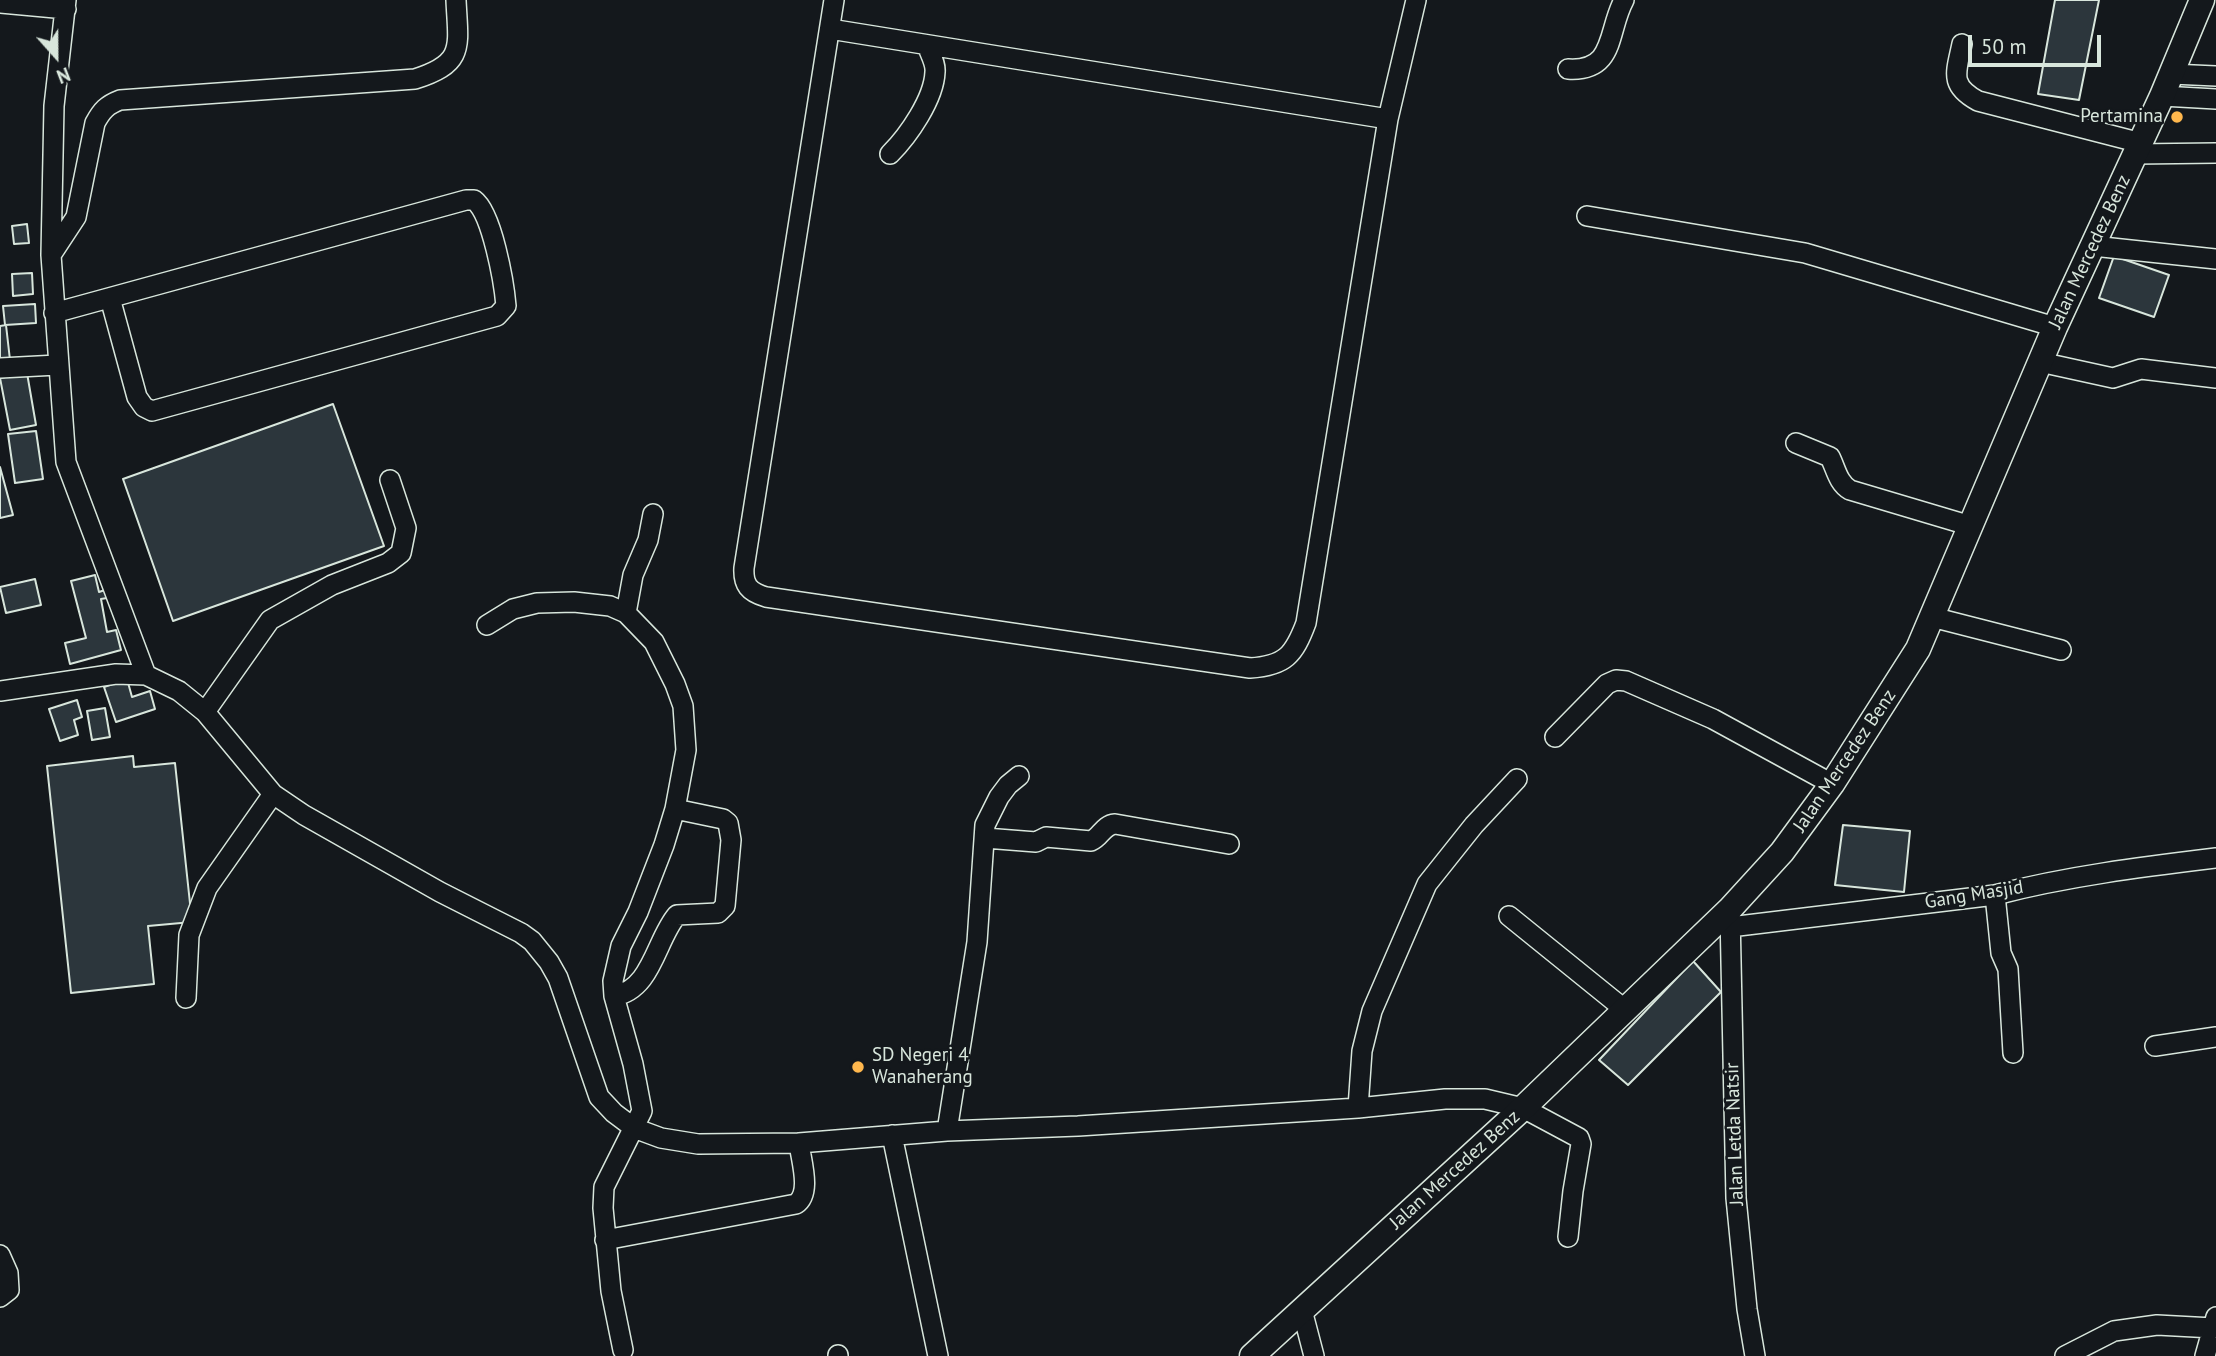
<!DOCTYPE html>
<html>
<head>
<meta charset="utf-8">
<style>
  body { margin:0 }
  #map { position:relative; width:2216px; height:1356px; overflow:hidden; background:#14181c; font-family:"PT Sans",sans-serif }
  canvas { display:block }
  .north { position:absolute; left:21px; top:21px; width:70px; height:70px; -webkit-text-stroke:5px #14181c; paint-order:stroke; rotate:159deg; font-size:19px; font-weight:700; line-height:28px; text-align:center; color:#d8e6dc }
  .north::after { content:''; display:block; margin:auto; width:24px; height:32px; background:#d8e6dc; clip-path:polygon(50% 0,100% 100%,50% 72%,0 100%) }
  .scale { position:absolute; left:1968px; top:35px; width:133px; height:32px; box-sizing:border-box; border:4px solid #d8e6dc; border-top:0; padding-left:9px; font-size:21px; line-height:24px; white-space:nowrap; color:#d8e6dc; -webkit-text-stroke:5px #14181c; paint-order:stroke }
</style>
</head>
<body>
<div id="map">
<canvas width="2216" height="1356"></canvas>
<div class="north">N</div>
<div class="scale">50 m</div>
</div>
<script>
const ctx = document.querySelector('canvas').getContext('2d');
ctx.lineJoin = 'round';
function fillPath(path, color) {
  ctx.fillStyle = color;
  ctx.fill(path, 'evenodd');
}
function strokePath(path, color, width, dash) {
  ctx.strokeStyle = color;
  ctx.lineWidth = width;
  ctx.lineCap = dash ? 'butt' : 'round';
  ctx.setLineDash(dash || []);
  ctx.stroke(path);
}
function drawText(font, color, halo, rows, align = 'center') {
  ctx.font = font + ' "PT Sans",sans-serif';
  ctx.lineWidth = 5;
  ctx.setLineDash([]);
  ctx.textBaseline = 'middle';
  ctx.strokeStyle = halo;
  ctx.fillStyle = color;
  for (const [text, x, y, turn = 0] of rows) {
    ctx.save();
    ctx.translate(x, y);
    ctx.rotate((+turn || 0) * Math.PI / 180);
    ctx.textAlign = isNaN(turn) ? turn : align;
    if (halo) ctx.strokeText(text, 0, 0);
    ctx.fillText(text, 0, 0);
    ctx.restore();
  }
}
const building = new Path2D(`
  M2055 0H2099L2079 100 2038 94Z
  M27 224 29 243 14 244 12 226Z
  M2114 256 2169 275 2154 317 2099 298Z
  M32 273 33 294 13 296 12 274Z
  M35 304 36 323 5 325 3 306Z
  M6 325 10 360 0 361V326Z
  M27 373 36 425 10 430 0 378Z
  M333 404 384 546 173 621 123 479Z
  M36 431 43 479 15 483 8 434Z
  M0 467 13 515 0 518Z
  M95 575 99 592 105 590 107 598 101 599 107 632 116 630 121 650 70 664 65 643 86 638 71 581Z
  M35 579 41 605 6 613 0 587Z
  M127 679 132 697 150 691 155 709 116 722 104 687Z
  M77 700 82 717 74 720 78 735 60 741 49 709Z
  M105 708 110 737 92 740 87 711Z
  M133 756 134 767 175 763 192 922 148 926 154 984 71 993 47 766Z
  M1843 825 1910 831 1904 892 1835 885Z
  M1693 961 1721 992 1628 1085 1599 1060Z`);
fillPath(building, '#2c363c');
strokePath(building, '#d8e6dc', 2);
const minor = new Path2D(`
  M66 0 54 106 51 255 66 462 146 675
  M834 0 744 568C743 585 749 592 766 597L1250 668C1285 666 1294 655 1306 623L1388 119 1416 0
  M0 3 66 9
  M830 29 1388 119
  M1962 44C1956 73 1949 85 1978 101L2141 143
  M1568 69C1616 72 1607 31 1624 0
  M2171 74 2216 76
  M2162 96 2216 99
  M890 154C908 136 934 99 935 72 936 63 930 54 927 45
  M2136 154 2216 153
  M1587 216 1805 253 2055 327
  M2093 246 2216 259
  M51 255 76 217 95 123C102 110 107 105 120 100L415 79C466 63 458 46 456 0
  M54 313 466 200H474C492 213 504 282 506 306L497 316 152 411 144 407 137 397 110 298
  M2040 362 2113 378 2141 369 2216 378
  M0 368 57 365
  M1796 443 1830 457C1836 469 1838 483 1850 490L1971 526
  M626 613 633 575 648 540 653 514
  M1932 617 2061 650
  M487 625 513 609 537 603 574 602 610 606 626 613 654 642 675 684 683 706 686 750 675 809 664 845 638 912 621 946 613 981 614 996 633 1064 642 1111 604 1187 603 1208 611 1291 623 1350
  M0 691 116 674 146 675 179 691 205 712 273 794 304 815 440 892 521 933 532 941 549 962 558 978 599 1097 614 1113 634 1128 661 1138 698 1144 799 1143 947 1131 1078 1126 1358 1108 1445 1099H1485L1523 1108 1579 1138 1581 1144 1573 1191 1568 1237
  M205 712 270 620 332 585 388 563 401 553 406 528 390 480
  M1555 737 1607 684 1616 680 1626 681 1713 719 1832 784
  M985 838 1036 842 1046 837 1091 841C1101 837 1103 825 1115 824L1229 844
  M1995 895 2001 953 2008 969 2013 1053
  M1730 914 1736 1198 1747 1309 1755 1356
  M1509 916 1624 1009
  M1730 927 1995 895C2068 876 2142 867 2216 858
  M614 996C652 990 656 939 677 915L718 913 725 906 731 840 728 823 723 819 675 809
  M186 998 189 935 207 888 273 794
  M2155 1046 2216 1037
  M1358 1108 1362 1051 1372 1011 1427 884 1474 825 1517 779
  M947 1131 977 942 985 825 999 797 1008 785 1019 776
  M892 1135 938 1356
  M605 1240 796 1204C812 1193 801 1161 799 1143
  M0 1255 8 1273 9 1290 0 1297
  M1302 1310 1314 1356
  M838 1355V1356
  M2065 1356 2114 1331 2157 1325 2213 1328
  M2205 1356 2216 1317`);
const major = new Path2D(`
  M1252 1356 1523 1108 1729 910 1782 852 1832 784 1918 649 2055 327 2162 96 2202 0`);
strokePath(minor, '#d8e6dc', 22);
strokePath(major, '#d8e6dc', 27);
strokePath(minor, '#14181c', 19);
strokePath(major, '#14181c', 24);
for (const [x, y, r, color] of [
  [2177,117,7,"#ffb74d"],
  [858,1067,7,"#ffb74d"]
]) {
  const dot = new Path2D();
  dot.arc(x, y, r, 0, 2 * Math.PI);
  ctx.fillStyle = color;
  ctx.fill(dot);
  strokePath(dot, '#14181c', 2.5);
}
drawText('19px', '#d8e6dc', '#14181c', [
  ["Pertamina",2163,117],
  ["SD Negeri 4",872,1056,"left"],
  ["Wanaherang",872,1078,"left"]
], 'right');
drawText('19px', '#d8e6dc', '#14181c', [
  ["Jalan Mercedez Benz",2090,252,-65],
  ["Jalan Mercedez Benz",1845,761,-56],
  ["Gang Masjid",1974,895,-9],
  ["Jalan Letda Natsir",1735,1134,-92],
  ["Jalan Mercedez Benz",1455,1170,-42]
]);
</script>
</body>
</html>
